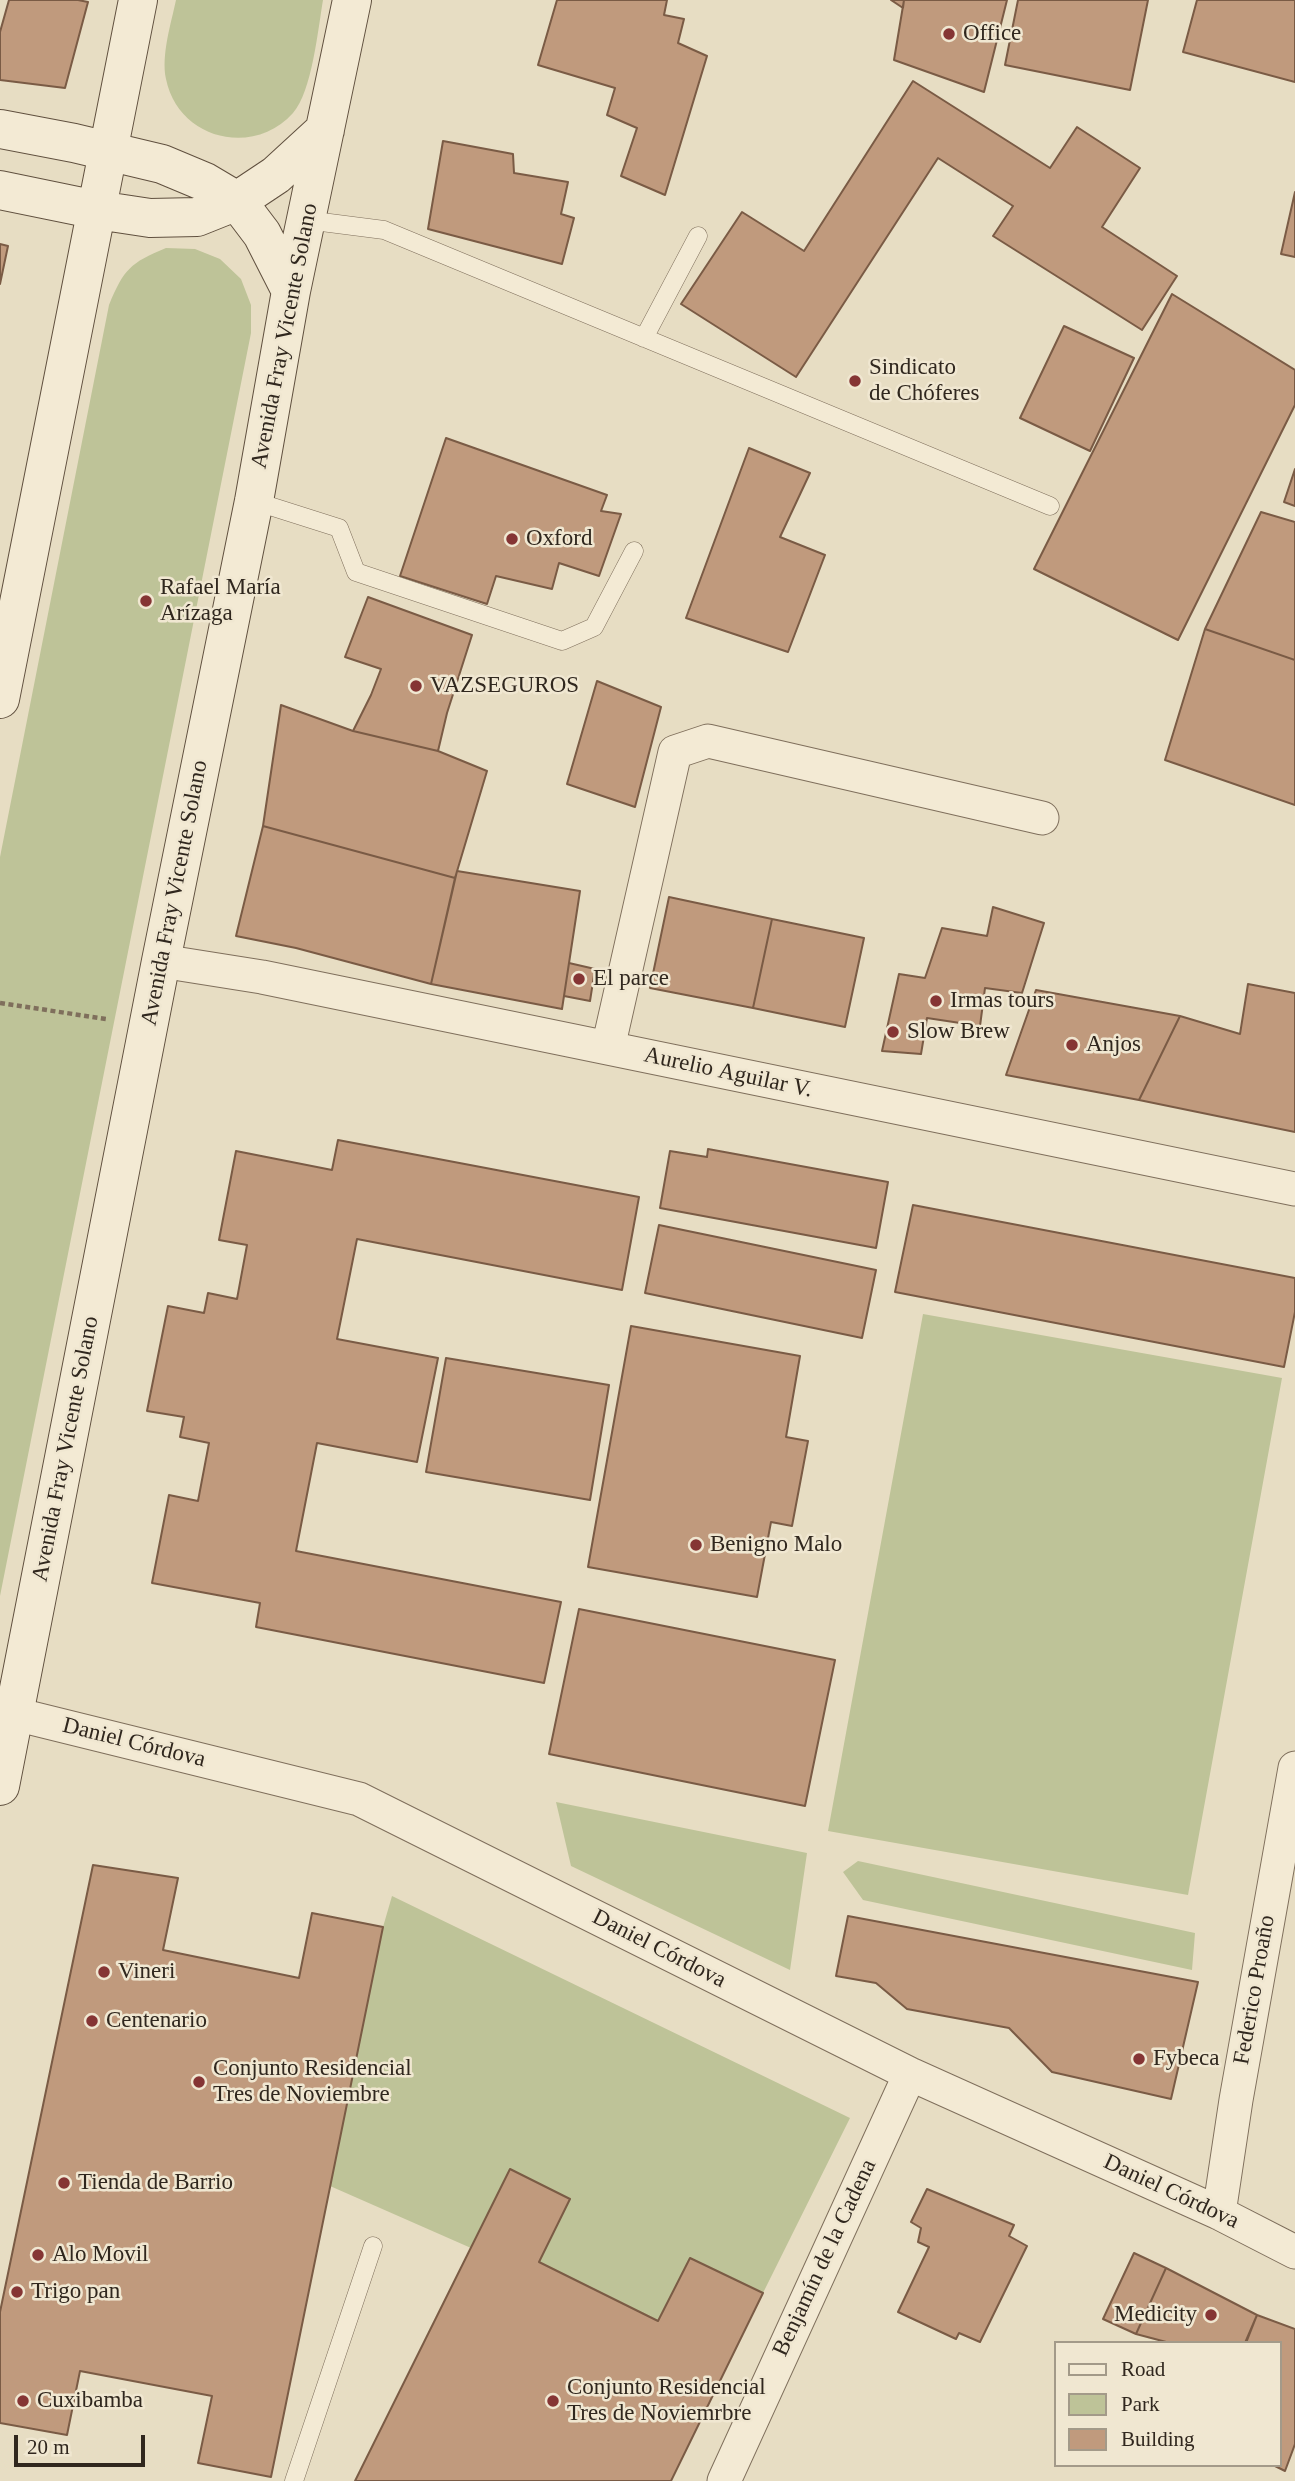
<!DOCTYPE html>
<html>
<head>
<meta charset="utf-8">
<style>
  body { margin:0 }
  #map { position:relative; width:1295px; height:2481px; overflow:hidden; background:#e7ddc3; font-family:"Times New Roman",serif }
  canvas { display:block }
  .legend { position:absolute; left:1054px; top:2341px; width:228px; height:126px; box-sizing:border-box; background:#f0e7d1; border:2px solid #a39a89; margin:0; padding:9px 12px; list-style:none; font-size:21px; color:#30271e }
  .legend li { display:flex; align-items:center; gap:14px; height:35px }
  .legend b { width:35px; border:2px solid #a39a89 }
  .scale { position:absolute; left:14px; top:2435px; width:131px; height:32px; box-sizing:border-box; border:4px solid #30271e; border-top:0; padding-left:9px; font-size:21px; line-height:24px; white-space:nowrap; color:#30271e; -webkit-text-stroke:5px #f0e7d1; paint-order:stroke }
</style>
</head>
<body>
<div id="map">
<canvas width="1295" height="2481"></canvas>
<ul class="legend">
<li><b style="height:9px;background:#f3ead4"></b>Road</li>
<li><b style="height:19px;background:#bec398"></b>Park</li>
<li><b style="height:19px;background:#c09a7d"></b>Building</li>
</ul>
<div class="scale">20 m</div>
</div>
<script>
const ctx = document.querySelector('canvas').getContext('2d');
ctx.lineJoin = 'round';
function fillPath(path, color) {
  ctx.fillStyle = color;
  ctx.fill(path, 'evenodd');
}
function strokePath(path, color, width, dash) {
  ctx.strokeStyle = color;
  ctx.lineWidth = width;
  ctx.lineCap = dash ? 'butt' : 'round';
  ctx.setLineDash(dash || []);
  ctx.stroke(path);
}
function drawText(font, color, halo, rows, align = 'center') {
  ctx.font = font + ' "Times New Roman",serif';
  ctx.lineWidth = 5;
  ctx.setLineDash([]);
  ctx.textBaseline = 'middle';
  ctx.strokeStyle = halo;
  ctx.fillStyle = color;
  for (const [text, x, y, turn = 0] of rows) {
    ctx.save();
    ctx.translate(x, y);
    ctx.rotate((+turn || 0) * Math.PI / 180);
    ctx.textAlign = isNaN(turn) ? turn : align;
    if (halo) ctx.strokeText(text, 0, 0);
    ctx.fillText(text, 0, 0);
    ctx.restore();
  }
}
fillPath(new Path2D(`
  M176 0H323C318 29 312 92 293 113 253 158 178 139 166 79 161 55 171 24 176 0Z
  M166 248 195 249 220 259 241 279 251 305V333L0 1596V857L109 305C124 269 130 263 166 248Z
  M923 1314 1282 1378 1188 1895 828 1831Z
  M556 1802 807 1853 790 1970 571 1866Z
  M858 1861 1195 1933 1192 1970 863 1900 843 1872Z
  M392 1896 850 2118 763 2293 690 2258 658 2321 539 2262 570 2199 510 2169 471 2248 330 2186 383 1927Z`), '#bec398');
const building = new Path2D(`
  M9 0H78L88 2 65 88 0 80V32Z
  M557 0H667L664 15 684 19 678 43 707 56 665 195 621 176 637 128 607 115 615 88 538 65Z
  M891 0H904L903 8Z
  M904 0H1007L984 92 894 60Z
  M1018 0H1148L1130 90 1005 65Z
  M1197 0H1295V82L1183 52Z
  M913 81 1050 168 1077 127 1140 168 1102 227 1177 276 1142 330 993 236 1013 206 938 158 796 377 681 304 742 212 804 251Z
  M443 141 513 154 514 173 568 182 561 214 574 218 562 264 428 229Z
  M1295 192V257L1281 254Z
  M0 244 8 246 0 284Z
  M1172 294 1295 370V405L1178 640 1034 569Z
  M1064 326 1134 358 1090 451 1020 418Z
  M446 438 607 495 601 511 621 514 599 576 559 563 552 589 496 576 487 604 400 576Z
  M749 448 810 473 780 537 825 555 788 652 686 618Z
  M1295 469V506L1284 502Z
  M1261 512 1295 522V660L1205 629Z
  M368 597 472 635 447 713 438 751 353 731 371 695 381 669 345 657Z
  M1205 629 1295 660V805L1165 760Z
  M597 681 661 707 635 807 567 784Z
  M281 705 353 731 438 751 487 771 455 878 263 826Z
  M263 826 455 878 431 984 296 948 236 936Z
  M457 871 580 891 562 1009 431 984Z
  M669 897 772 919 753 1008 650 988Z
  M993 907 1044 923 1022 993 985 988 980 1026 927 1018 921 1054 882 1051 899 974 925 978 942 928 987 936Z
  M772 919 864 938 845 1027 753 1008Z
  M569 963 595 969 590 1001 564 996Z
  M1248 984 1295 993V1132L1139 1100 1180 1016 1240 1034Z
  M1036 990 1180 1016 1139 1100 1006 1075Z
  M338 1140 639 1197 622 1290 357 1239 337 1339 438 1358 417 1462 317 1443 296 1551 561 1602 544 1683 256 1627 260 1603 152 1583 169 1495 198 1501 209 1443 180 1437 184 1417 147 1411 168 1306 204 1313 208 1293 237 1299 247 1245 219 1240 236 1151 332 1170Z
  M708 1149 888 1182 876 1248 660 1208 670 1151 707 1157Z
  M913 1205 1295 1278V1312L1284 1367 895 1292Z
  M659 1225 876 1270 862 1338 645 1293Z
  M631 1326 800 1356 786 1437 808 1441 792 1526 771 1522 757 1597 588 1567Z
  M446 1358 609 1385 590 1500 426 1472Z
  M579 1609 835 1660 805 1806 549 1754Z
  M93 1865 178 1878 163 1950 299 1978 312 1913 383 1927 271 2477 198 2463 212 2396 80 2371 67 2435 0 2423V2312Z
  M848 1916 1198 1982 1171 2099 1052 2072 1009 2028 907 2009 876 1983 836 1976Z
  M510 2169 570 2199 539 2262 658 2321 690 2258 763 2293 671 2481H355Z
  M927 2189 1014 2225 1009 2236 1027 2246 980 2342 959 2333 956 2339 898 2312 929 2247 918 2242 921 2228 911 2222Z
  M1134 2253 1166 2268 1136 2334 1103 2319Z
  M1166 2268 1257 2315 1245 2343H1170L1136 2334Z
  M1257 2315 1295 2329V2444L1285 2471 1273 2465H1279V2343H1246Z`);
fillPath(building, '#c09a7d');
strokePath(building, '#7a5b45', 2);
const lane = new Path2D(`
  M306 220 384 230 1050 506
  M644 338 698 236
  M254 501 339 528 356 572 562 641 594 627 634 551
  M294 2481 373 2246`);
const street = new Path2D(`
  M161 961 262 977 1295 1189
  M608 1048 675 752 708 741 1042 818
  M0 1714H15L359 1799 910 2074 1219 2213 1295 2252
  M1219 2213 1236 2100 1295 1768
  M724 2481 910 2074`);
const secondary = new Path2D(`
  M0 129 74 143 162 164 205 182 237 201 262 234 291 291
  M0 190 97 210 150 218 197 217 237 201 276 175 325 130
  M0 699 138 0
  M0 1786 161 961 254 501 291 291 352 0`);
strokePath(lane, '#7f6f5c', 19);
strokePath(street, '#7f6f5c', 35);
strokePath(secondary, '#60503f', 40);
strokePath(new Path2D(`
  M0 1003 106 1019`), '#7f6f5c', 4.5, [5, 3.5]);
strokePath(lane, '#f3ead4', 18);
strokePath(street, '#f3ead4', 33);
strokePath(secondary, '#f3ead4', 38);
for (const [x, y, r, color] of [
  [949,34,7,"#853534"],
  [855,381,7,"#853534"],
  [512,539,7,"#853534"],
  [146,601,7,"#853534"],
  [416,686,7,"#853534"],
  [579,979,7,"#853534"],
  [936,1001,7,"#853534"],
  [893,1032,7,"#853534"],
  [1072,1045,7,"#853534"],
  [696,1545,7,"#853534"],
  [104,1972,7,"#853534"],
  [92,2021,7,"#853534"],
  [1139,2059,7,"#853534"],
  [199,2082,7,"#853534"],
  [64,2183,7,"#853534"],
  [38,2255,7,"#853534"],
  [17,2292,7,"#853534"],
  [1211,2315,7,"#853534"],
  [23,2401,7,"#853534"],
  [553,2401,7,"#853534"]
]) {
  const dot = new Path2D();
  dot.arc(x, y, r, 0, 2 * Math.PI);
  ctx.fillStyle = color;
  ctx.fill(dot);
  strokePath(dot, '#f0e7d1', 2.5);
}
drawText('23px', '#30271e', '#f0e7d1', [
  ["Office",963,34],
  ["Sindicato",869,368],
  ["de Chóferes",869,394],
  ["Oxford",526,539],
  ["Rafael María",160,588],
  ["Arízaga",160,614],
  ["VAZSEGUROS",430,686],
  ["El parce",593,979],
  ["Irmas tours",950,1001],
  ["Slow Brew",907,1032],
  ["Anjos",1086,1045],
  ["Benigno Malo",710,1545],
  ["Vineri",118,1972],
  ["Centenario",106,2021],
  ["Fybeca",1153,2059],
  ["Conjunto Residencial",213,2069],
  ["Tres de Noviembre",213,2095],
  ["Tienda de Barrio",78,2183],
  ["Alo Movil",52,2255],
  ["Trigo pan",31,2292],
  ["Medicity",1197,2315,"right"],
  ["Conjunto Residencial",567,2388],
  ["Tres de Noviemrbre",567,2414],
  ["Cuxibamba",37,2401]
], 'left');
drawText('23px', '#30271e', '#f0e7d1', [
  ["Avenida Fray Vicente Solano",285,336,-79],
  ["Avenida Fray Vicente Solano",175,893,-79],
  ["Aurelio Aguilar V.",728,1073,12],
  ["Avenida Fray Vicente Solano",66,1449,-79],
  ["Daniel Córdova",134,1743,14],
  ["Daniel Córdova",659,1949,27],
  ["Federico Proaño",1255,1990,-80],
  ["Daniel Córdova",1171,2192,25],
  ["Benjamín de la Cadena",825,2258,-65]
]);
</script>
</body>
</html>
